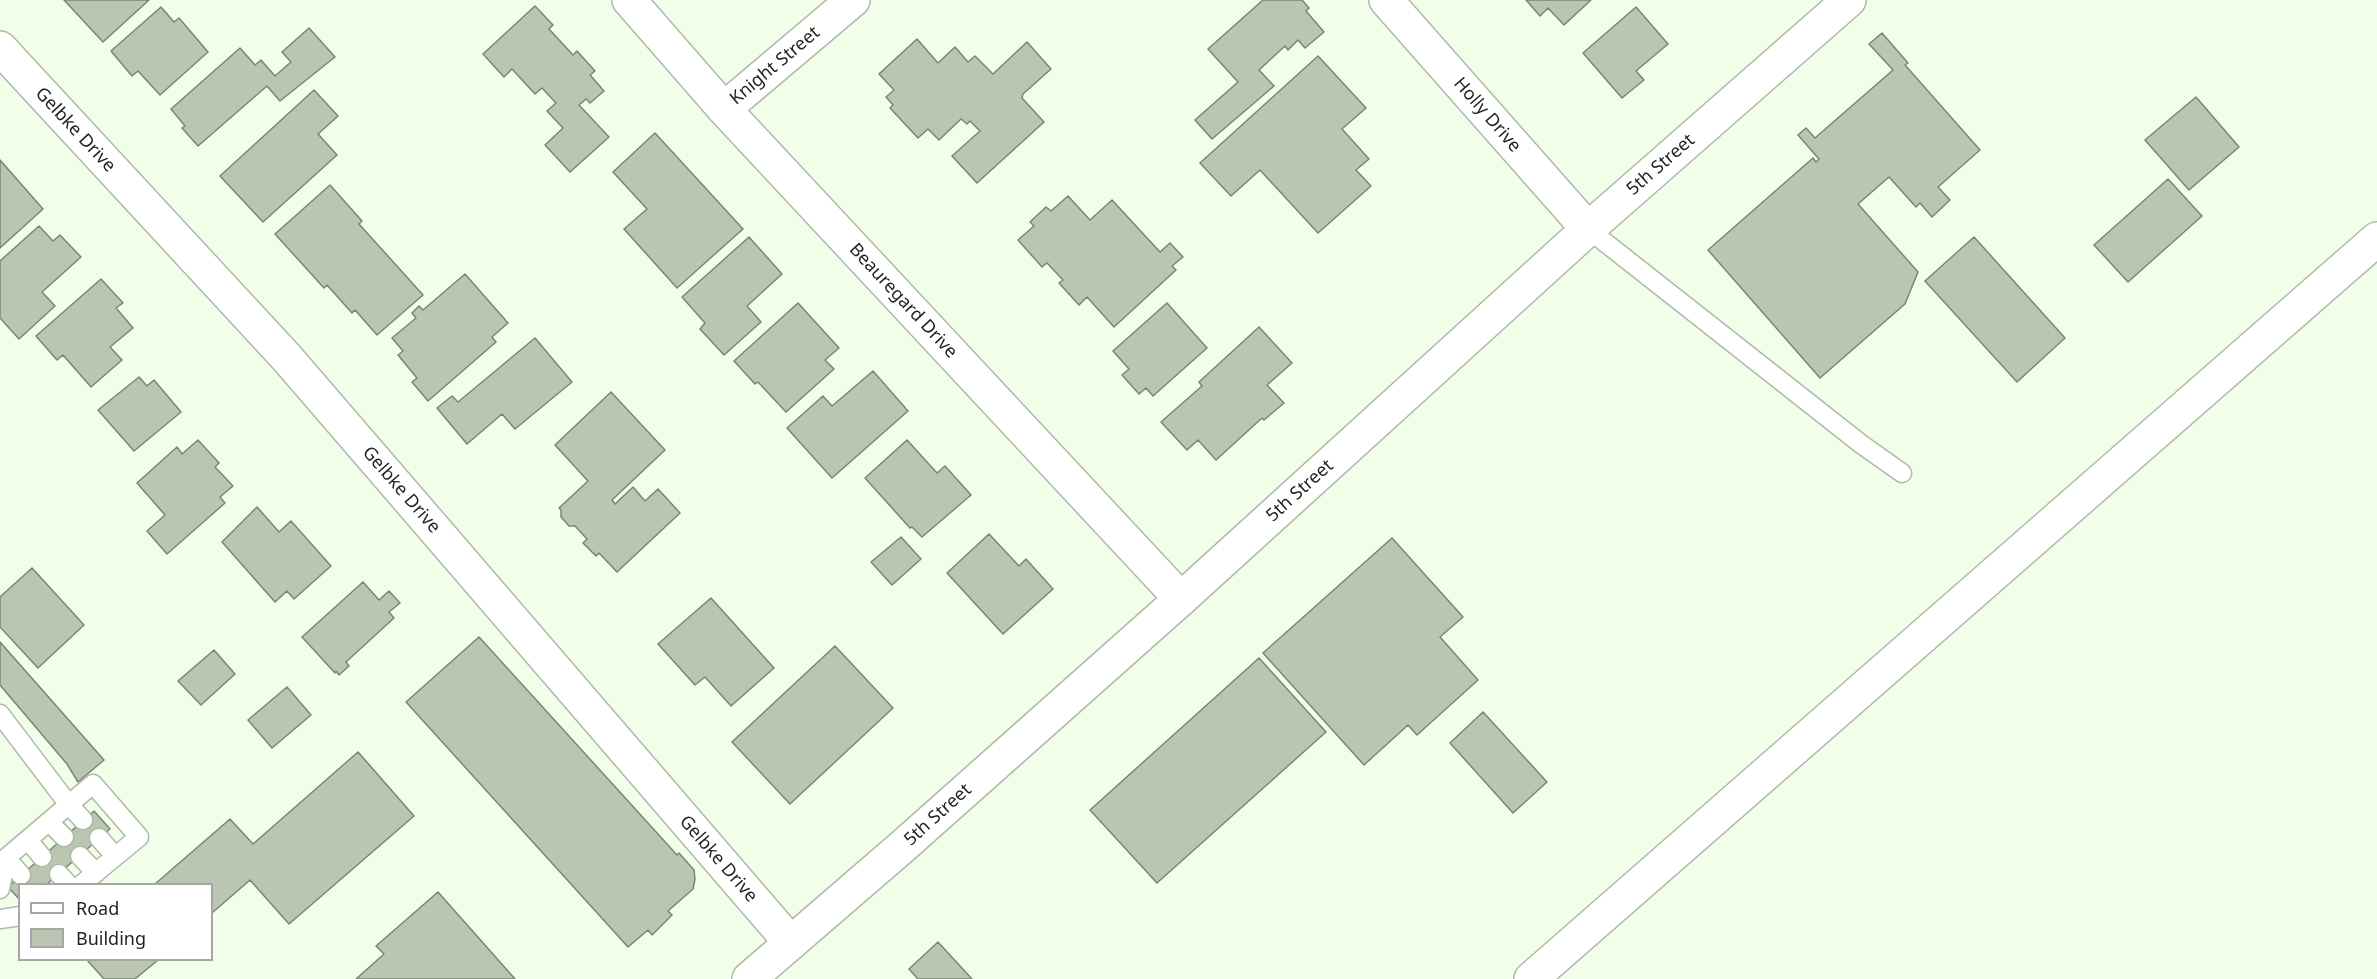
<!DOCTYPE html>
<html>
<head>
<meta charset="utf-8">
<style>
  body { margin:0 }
  #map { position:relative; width:2377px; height:979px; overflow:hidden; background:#f1feea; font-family:"Noto Sans",sans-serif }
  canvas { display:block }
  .legend { position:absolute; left:18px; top:883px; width:195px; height:78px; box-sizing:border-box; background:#fff; border:2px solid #a5a7a4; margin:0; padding:8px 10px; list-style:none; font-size:18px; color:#1e231c }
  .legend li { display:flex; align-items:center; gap:12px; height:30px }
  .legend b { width:30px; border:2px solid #a5a7a4 }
</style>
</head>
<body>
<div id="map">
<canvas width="2377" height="979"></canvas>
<ul class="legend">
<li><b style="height:8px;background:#fff"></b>Road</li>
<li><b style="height:16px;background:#bac6b2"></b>Building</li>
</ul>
</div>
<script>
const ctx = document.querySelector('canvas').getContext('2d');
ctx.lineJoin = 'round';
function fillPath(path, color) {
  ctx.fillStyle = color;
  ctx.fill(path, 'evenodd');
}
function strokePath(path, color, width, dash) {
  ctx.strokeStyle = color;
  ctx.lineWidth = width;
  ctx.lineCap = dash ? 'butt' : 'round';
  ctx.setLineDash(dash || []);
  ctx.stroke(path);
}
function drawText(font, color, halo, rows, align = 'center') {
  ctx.font = font + ' "Noto Sans",sans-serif';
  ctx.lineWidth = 4.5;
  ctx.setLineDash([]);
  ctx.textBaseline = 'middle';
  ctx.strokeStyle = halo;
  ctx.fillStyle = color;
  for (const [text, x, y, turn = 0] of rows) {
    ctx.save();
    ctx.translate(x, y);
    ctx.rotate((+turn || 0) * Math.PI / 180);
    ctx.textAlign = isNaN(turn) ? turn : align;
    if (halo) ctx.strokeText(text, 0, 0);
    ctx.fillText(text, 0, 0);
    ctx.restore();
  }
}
const building = new Path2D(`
  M64 0H149L103 42Z
  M1263 0H1302L1309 8 1306 11 1324 32 1305 48 1298 40 1288 50 1285 46 1259 70 1274 86 1212 139 1195 120 1238 82 1208 49Z
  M1526 0H1591L1564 25 1548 8 1540 16Z
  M535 6 553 25 549 29 573 55 577 51 595 71 590 75 604 91 590 103 586 99 579 105 609 137 570 172 545 145 563 128 547 111 556 103 542 88 535 94 512 69 504 77 483 54Z
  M161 7 174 22 179 18 208 52 160 95 138 71 132 76 111 51Z
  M1636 7 1668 44 1636 71 1644 80 1622 98 1583 53Z
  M309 28 335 57 280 101 267 86 198 146 182 128 185 126 171 109 240 48 255 65 261 60 275 76 291 62 282 52Z
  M1882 33 1908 63 1905 65 1980 150 1938 187 1950 200 1932 217 1920 203 1916 207 1889 177 1858 204 1918 272 1905 304 1820 378 1708 250 1813 158 1816 162 1819 159 1798 135 1806 128 1815 138 1893 70 1869 44Z
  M917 39 938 63 955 47 968 62 975 56 993 74 1027 42 1051 69 1023 94 1022 98 1044 122 977 183 952 156 980 131 970 121 967 124 961 119 939 140 928 129 918 138 890 108 893 105 886 97 894 90 879 74Z
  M1318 56 1366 108 1342 129 1369 159 1356 170 1371 186 1318 233 1260 170 1231 196 1200 163Z
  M314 90 338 116 318 134 337 155 263 222 220 176Z
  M2196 97 2239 147 2189 190 2145 140Z
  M655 133 743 229 677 288 624 229 647 209 613 172Z
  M0 160 43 209 0 248Z
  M2168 179 2202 216 2128 282 2094 245Z
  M330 185 362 221 359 224 423 295 377 335 355 310 352 313 327 285 324 288 275 234Z
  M1068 196 1090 220 1112 200 1160 252 1170 243 1183 257 1172 266 1176 270 1114 327 1087 297 1079 305 1059 283 1063 280 1047 263 1042 267 1018 240 1034 226 1030 222 1046 207 1051 211Z
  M39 226 53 241 60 235 81 257 42 292 55 306 19 339 0 318V261Z
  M749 237 782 274 747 306 761 322 724 355 700 329 705 323 682 297Z
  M1974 237 2065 338 2017 382 1925 281Z
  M465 274 508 323 492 337 496 342 428 401 412 382 417 378 398 355 403 351 392 338 416 318 412 313 419 306 423 310Z
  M101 279 123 303 116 308 133 328 110 347 122 360 91 387 63 355 57 360 36 336Z
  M798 303 839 348 825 360 834 369 786 412 758 382 755 384 734 361Z
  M1167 303 1207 348 1153 396 1146 388 1139 394 1122 375 1129 369 1113 351Z
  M1259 327 1292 363 1267 385 1284 403 1264 420 1262 418 1216 460 1198 440 1187 450 1161 422 1202 386 1199 382Z
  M535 338 572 382 515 429 502 414 467 444 437 408 452 396 458 402Z
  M873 371 908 411 832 478 787 428 823 396 832 406Z
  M139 377 147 386 154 380 181 412 134 451 98 410Z
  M611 392 665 450 612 500 615 504 633 487 645 501 658 489 680 513 617 572 599 553 596 556 583 543 587 539 575 526H569L561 517V510L559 508 588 481 555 445Z
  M198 440 219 463 215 467 233 486 220 497 225 503 167 554 147 531 165 515 137 483 177 447 182 454Z
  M907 440 937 473 945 466 971 495 922 537 912 527 910 528 865 478Z
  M257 507 279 532 291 521 331 566 294 599 287 591 275 602 222 542Z
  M989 534 1019 566 1026 559 1053 589 1003 634 947 573Z
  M901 537 921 559 892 585 871 562Z
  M1392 538 1463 617 1440 637 1478 680 1417 735 1408 725 1364 765 1263 653Z
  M32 568 84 625 38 668 0 627V597Z
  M363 582 379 600 389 591 400 603 389 612 394 618 346 662 349 666 339 675 336 671 335 673 302 637Z
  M711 598 774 668 731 706 705 677 695 685 658 644Z
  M479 637 677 855 679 853 694 870 695 879 693 889 668 911 672 915 652 935 648 930 628 947 406 702Z
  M0 642 104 760 78 782 67 764 0 685Z
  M835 646 893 708 790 804 732 742Z
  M214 650 235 674 201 705 178 681Z
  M1259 658 1326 732 1157 883 1090 810Z
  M287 687 311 715 272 748 248 720Z
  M1483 712 1547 782 1513 813 1450 743Z
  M358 752 414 816 289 924 250 880 212 913V884H155L230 819 253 844Z
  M94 811 110 829 47 884H20V900L8 887Z
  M438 892 515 979H356L384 954 376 946Z
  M938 942 972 979H918L909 969Z
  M87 960H158L135 979H104Z`);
fillPath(building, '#bac6b2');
strokePath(building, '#7a8673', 1.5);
const service = new Path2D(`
  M1588 229 1861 444 1902 473
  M0 714 69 805 83 820
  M49 822 64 837
  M99 838 115 856
  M28 840 42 857
  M80 856 96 873
  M6 858 21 875
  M59 874 68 884
  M0 889 6 858 93 784 139 837 82 884
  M0 919 20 916`);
const minor = new Path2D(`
  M629 0 724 109 1181 599
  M1386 0 1588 229
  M0 48 287 358 791 943
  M724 109 853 0
  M1531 979 2377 239`);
const secondary = new Path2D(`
  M749 979 902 847 1181 599 1588 229 1849 0`);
strokePath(service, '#aebaa7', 21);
strokePath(minor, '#aebaa7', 36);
strokePath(secondary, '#aebaa7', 36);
strokePath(service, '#fff', 18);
strokePath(minor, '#fff', 33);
strokePath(secondary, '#fff', 33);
drawText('18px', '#1e231c', '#fff', [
  ["Knight Street",775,66,-40],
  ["Holly Drive",1487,115,49],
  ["Gelbke Drive",75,130,47],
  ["5th Street",1661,165,-41],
  ["Beauregard Drive",903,301,47],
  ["Gelbke Drive",401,490,49],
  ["5th Street",1300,491,-42],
  ["5th Street",938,815,-42],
  ["Gelbke Drive",718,859,49]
]);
</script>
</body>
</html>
